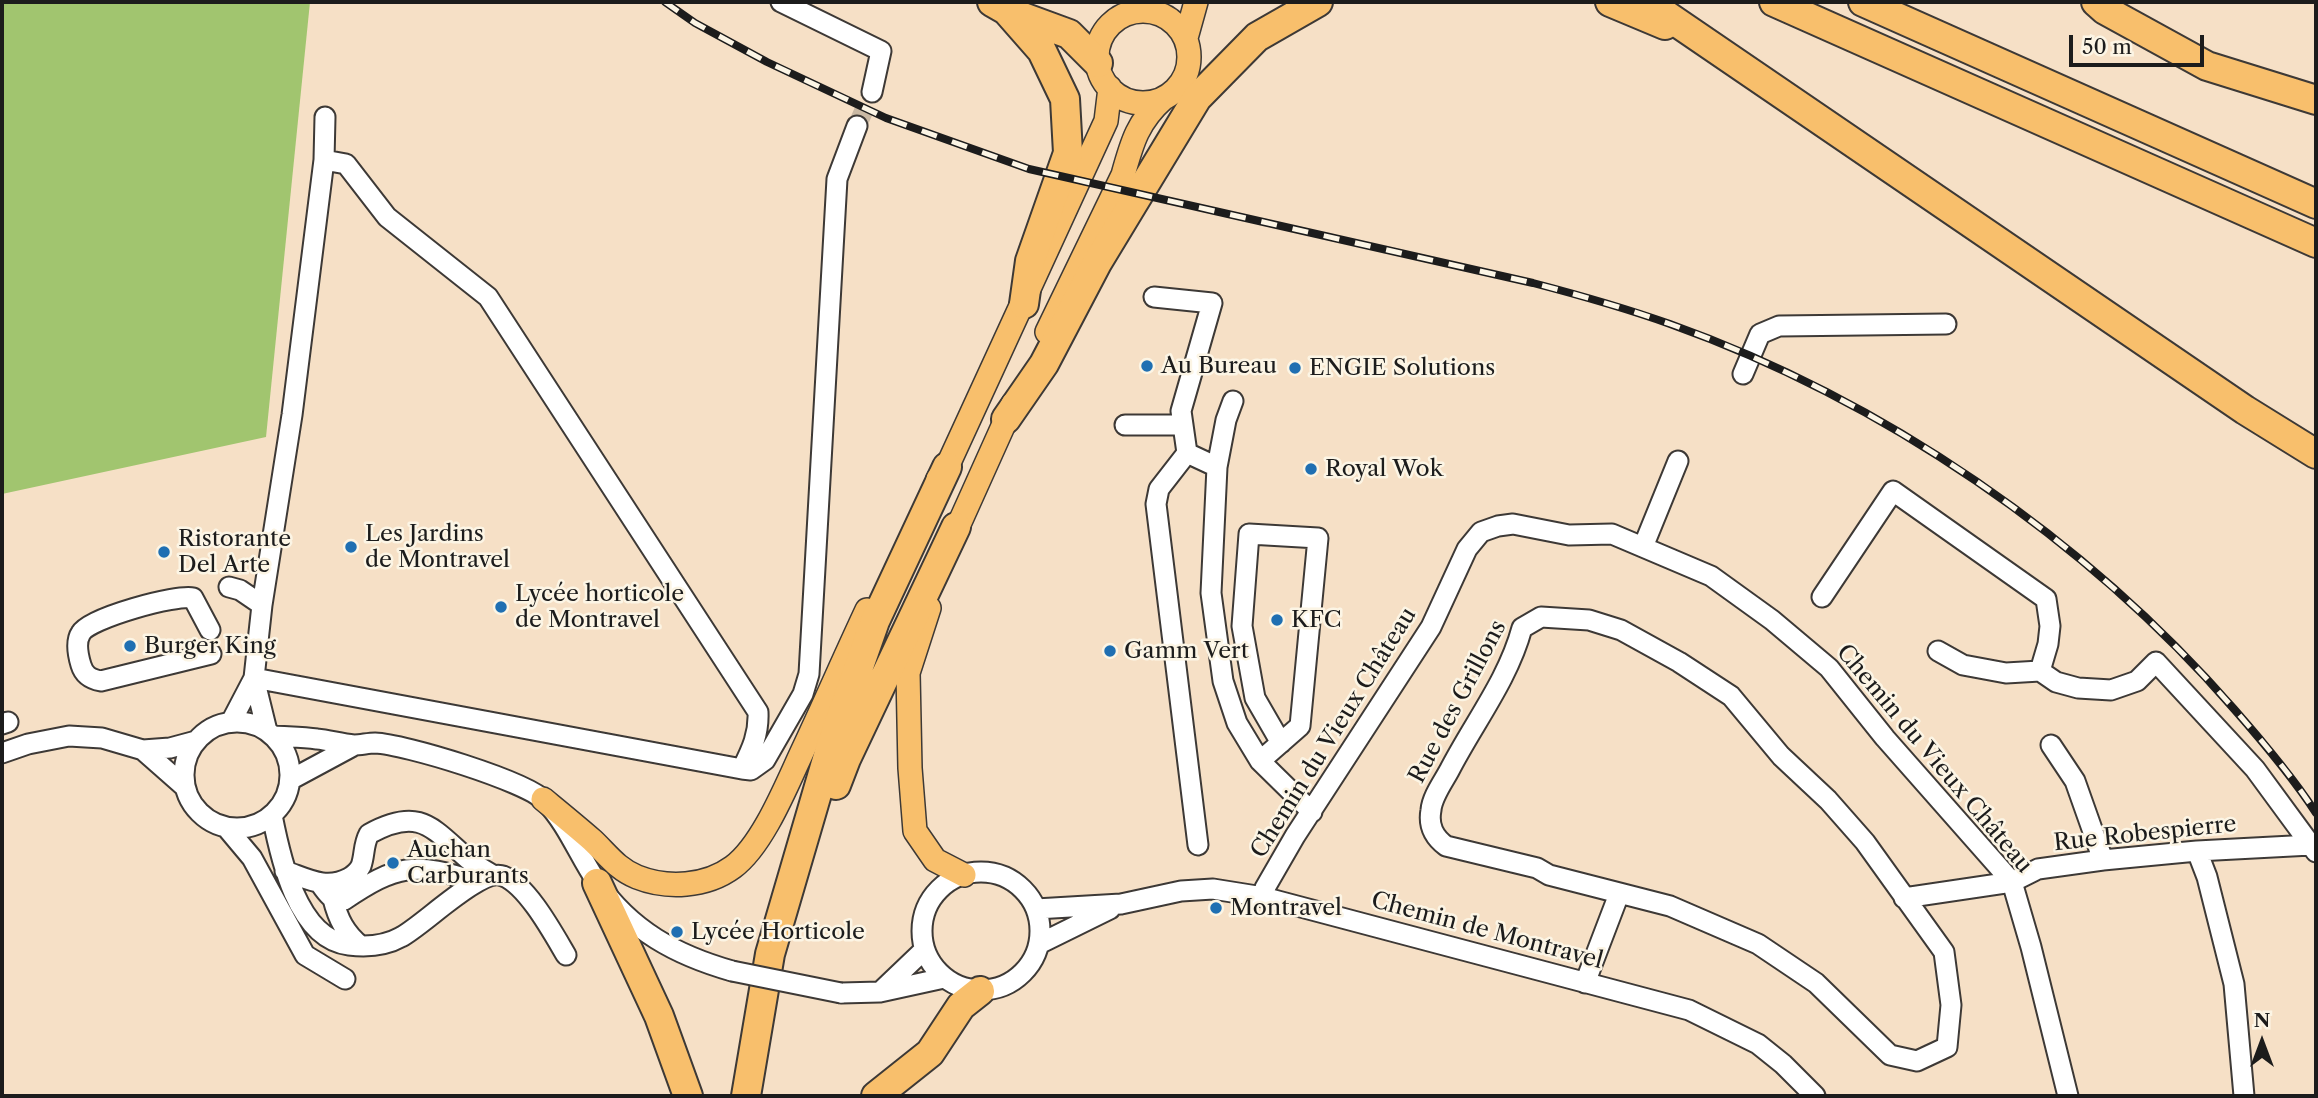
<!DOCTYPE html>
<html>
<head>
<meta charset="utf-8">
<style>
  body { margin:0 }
  #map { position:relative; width:2318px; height:1098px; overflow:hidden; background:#f6e0c6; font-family:"Libre Caslon Text",serif }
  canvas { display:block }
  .frame { position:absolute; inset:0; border:4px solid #1c1c1c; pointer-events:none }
  .north { position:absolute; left:2227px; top:1007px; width:70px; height:70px; -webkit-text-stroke:5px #fcf5e5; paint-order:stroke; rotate:0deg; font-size:19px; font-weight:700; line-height:28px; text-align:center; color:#1c1c1c }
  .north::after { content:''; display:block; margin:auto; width:24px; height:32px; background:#1c1c1c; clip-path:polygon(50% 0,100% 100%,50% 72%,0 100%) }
  .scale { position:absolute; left:2069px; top:35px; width:135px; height:32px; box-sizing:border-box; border:4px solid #1c1c1c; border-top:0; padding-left:9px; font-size:21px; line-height:24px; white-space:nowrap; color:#1c1c1c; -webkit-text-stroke:5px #fcf5e5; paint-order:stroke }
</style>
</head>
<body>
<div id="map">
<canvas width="2318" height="1098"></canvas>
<div class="frame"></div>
<div class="north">N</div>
<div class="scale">50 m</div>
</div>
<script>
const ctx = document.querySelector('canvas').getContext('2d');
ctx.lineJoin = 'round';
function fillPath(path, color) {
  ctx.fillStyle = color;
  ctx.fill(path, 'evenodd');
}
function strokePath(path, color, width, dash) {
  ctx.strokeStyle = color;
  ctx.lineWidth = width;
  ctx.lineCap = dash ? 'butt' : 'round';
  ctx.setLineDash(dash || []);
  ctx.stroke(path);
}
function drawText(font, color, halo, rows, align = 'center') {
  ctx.font = font + ' "Libre Caslon Text",serif';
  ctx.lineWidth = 5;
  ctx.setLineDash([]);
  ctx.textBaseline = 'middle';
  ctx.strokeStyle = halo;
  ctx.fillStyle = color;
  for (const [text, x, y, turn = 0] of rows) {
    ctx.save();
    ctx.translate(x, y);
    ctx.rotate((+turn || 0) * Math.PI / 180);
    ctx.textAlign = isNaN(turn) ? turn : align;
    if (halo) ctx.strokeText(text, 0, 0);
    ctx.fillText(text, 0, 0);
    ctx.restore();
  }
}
fillPath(new Path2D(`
  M2 2H310L266 437 2 494Z`), '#a1c56f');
strokePath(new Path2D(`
  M857 126 872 92`), '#cab9a4', 19, [19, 10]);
const minor = new Path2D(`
  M781 2 881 51 872 92
  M324 160 346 164 387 217 488 297 758 712C759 734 752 749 742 769
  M1154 297 1212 303 1181 411 1187 453
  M1743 374 1760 334 1779 326 1946 324
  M1125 425H1183
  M1217 467 1226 420 1233 401
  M1643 547 1678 461
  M229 587 240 590 262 605
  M1822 597 1893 491 2046 599 2050 626 2048 644 2040 671
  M1541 617 1589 620 1621 630 1679 662 1731 696 1781 756 1828 800 1865 842 1944 952 1951 1005 1947 1047 1917 1061 1890 1055 1816 983 1758 944 1670 906 1549 875 1537 868 1446 846C1434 837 1428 826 1431 810 1432 797 1443 782 1449 771 1473 724 1508 680 1522 628Z
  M210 630 193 598C177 594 89 618 81 633 75 642 78 655 81 665 84 675 90 679 101 681L211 654
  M1938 651 1963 665 2006 673 2040 671 2056 682 2078 688 2111 690 2137 681 2156 662 2255 769 2316 852
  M254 678 742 769 751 770 765 760 803 694 809 674 837 179 857 126
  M231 722 254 678
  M184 775a53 53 0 1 1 106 0a53 53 0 1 1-106 0Z
  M2 724 8 722
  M267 731 254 678 262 605 292 415 324 160 325 117
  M274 736C288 737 303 737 317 739 329 740 341 744 354 745 361 745 368 743 375 743 404 744 526 781 545 801 568 825 579 856 597 882 631 931 676 955 732 971
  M2051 745 2075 781 2103 860
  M143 750 170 748 196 741
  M2 753 28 744 69 736 102 738 143 750 185 787
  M1260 761 1300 726 1318 538 1249 534 1242 626 1255 698 1281 743
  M290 780 355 745
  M272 815C280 856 297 939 349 945 366 947 385 946 401 937 424 925 481 867 503 876 527 885 553 933 566 955
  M226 827 252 858 305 955 345 979
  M1198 845 1156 504 1159 489 1187 453 1217 467 1211 593 1223 681 1237 723 1260 761 1312 812
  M2197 851 2207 877 2234 984 2244 1096
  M285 871C308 879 326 890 349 878 354 875 358 872 361 866 365 855 363 845 369 834 420 806 432 828 468 859 475 865 484 870 491 874
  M922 931a59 59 0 1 1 118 0a59 59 0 1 1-118 0Z
  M321 885C328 894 332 902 344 900 396 865 415 861 476 882
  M1263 897 1265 888 1295 836 1431 627 1467 549 1481 532 1498 526 1513 524 1569 535 1612 534 1711 576 1772 620 1829 668 1885 738 2012 882 2031 947 2068 1096
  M1904 898 2012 882 2038 869 2103 860 2197 851 2311 845
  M333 899C338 919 345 933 361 946
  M1036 909 1121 904 1181 891 1213 889 1263 897 1689 1010 1758 1044 1783 1064 1815 1096
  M1039 944 1110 909
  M1585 983 1619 894
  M880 992 924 950
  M841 993 880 992 944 978`);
const major = new Path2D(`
  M1097 57a46 46 0 1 1 92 0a46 46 0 1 1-92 0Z
  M1186 38 1196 2
  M1047 332 1123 175C1132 142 1138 121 1164 98
  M938 479 947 467 1106 121 1110 88
  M951 542 1013 404
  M929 608 908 673 910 768 915 831 935 860 964 875
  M543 799C560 813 576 826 592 840 607 854 617 869 637 877 667 889 706 887 733 867 763 845 787 784 803 750 825 703 845 657 867 610`);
const highway = new Path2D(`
  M992 2 1006 10 1042 51 1065 99 1068 153 1030 261 1024 304
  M1610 2 1665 25
  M1647 2 2245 410 2316 454
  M1774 2 2316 243
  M1863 2 2316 204
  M2096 2 2105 10 2207 66 2316 100
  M1012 13 1069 34 1098 63
  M1006 419 1044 364 1097 263 1197 98 1257 37 1318 2
  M836 785 846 759 956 527
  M597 883 659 1016 688 1096
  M746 1096 770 954 830 749 875 621 947 467
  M876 1096 930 1053 961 1006 980 991`);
strokePath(minor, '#3d3936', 23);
strokePath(major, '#3d3936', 26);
strokePath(highway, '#3d3936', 32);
strokePath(minor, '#fff', 19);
strokePath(major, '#f8bf6c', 23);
strokePath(highway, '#f8bf6c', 28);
const rail = new Path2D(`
  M665 2 695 23 767 62 886 118 1029 169 1533 283C1579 295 1625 308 1670 324 1883 400 2086 539 2234 709 2263 742 2292 776 2316 813`);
strokePath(rail, '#1c1c1c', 8);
strokePath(rail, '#fcf5e5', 5, [16]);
const minorBridge = new Path2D(`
  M732 971 841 993`);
strokePath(minorBridge, '#3d3936', 23, []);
strokePath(minorBridge, '#fff', 19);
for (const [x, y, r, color] of [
  [1147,366,7,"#1f6fb2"],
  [1295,368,7,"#1f6fb2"],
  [1311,469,7,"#1f6fb2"],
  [351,547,7,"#1f6fb2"],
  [164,552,7,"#1f6fb2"],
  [501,607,7,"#1f6fb2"],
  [1277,620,7,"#1f6fb2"],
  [130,646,7,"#1f6fb2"],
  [1110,651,7,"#1f6fb2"],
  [393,863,7,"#1f6fb2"],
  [1216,908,7,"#1f6fb2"],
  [677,932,7,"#1f6fb2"]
]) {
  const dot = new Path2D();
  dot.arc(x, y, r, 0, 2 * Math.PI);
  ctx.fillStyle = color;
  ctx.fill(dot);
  strokePath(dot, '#fcf5e5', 2.5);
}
drawText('23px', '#1c1c1c', '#fcf5e5', [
  ["Au Bureau",1161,366],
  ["ENGIE Solutions",1309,368],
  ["Royal Wok",1325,469],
  ["Les Jardins",365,534],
  ["de Montravel",365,560],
  ["Ristorante",178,539],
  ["Del Arte",178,565],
  ["Lycée horticole",515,594],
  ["de Montravel",515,620],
  ["KFC",1291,620],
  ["Burger King",144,646],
  ["Gamm Vert",1124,651],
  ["Auchan",407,850],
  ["Carburants",407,876],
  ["Montravel",1230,908],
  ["Lycée Horticole",691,932]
], 'left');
drawText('23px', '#1c1c1c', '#fcf5e5', [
  ["Rue des Grillons",1458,702,-62],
  ["Chemin du Vieux Château",1334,733,-58],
  ["Chemin du Vieux Château",1934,759,50],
  ["Rue Robespierre",2145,834,-6],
  ["Chemin de Montravel",1487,931,15]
]);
</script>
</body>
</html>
